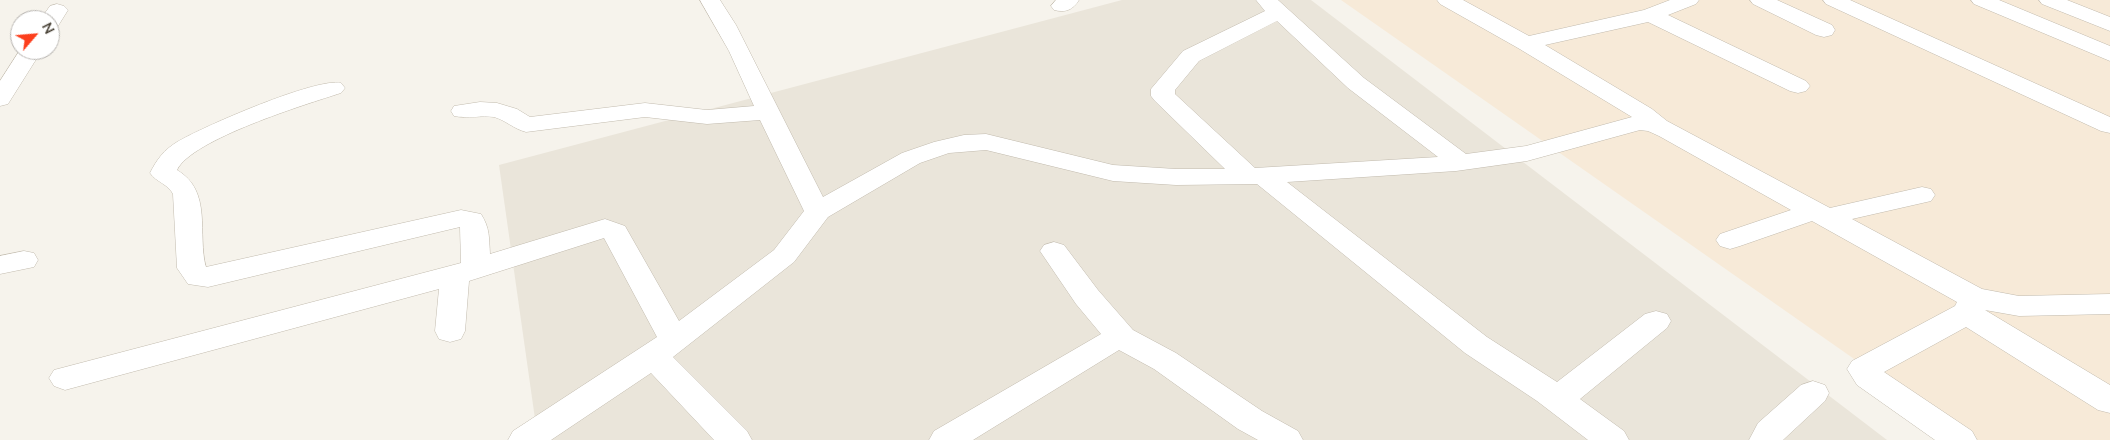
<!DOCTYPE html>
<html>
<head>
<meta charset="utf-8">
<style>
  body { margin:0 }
  #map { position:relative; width:2110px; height:440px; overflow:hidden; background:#f6f3ec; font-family:"Nunito Sans",sans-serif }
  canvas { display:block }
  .north { position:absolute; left:10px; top:10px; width:50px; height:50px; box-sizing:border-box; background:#fff; border:1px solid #b7b4b0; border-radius:50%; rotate:63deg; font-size:14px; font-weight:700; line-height:20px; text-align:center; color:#4b4439 }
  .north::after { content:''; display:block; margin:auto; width:18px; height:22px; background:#fc3f1d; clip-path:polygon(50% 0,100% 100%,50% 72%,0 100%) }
</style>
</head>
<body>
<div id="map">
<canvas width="2110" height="440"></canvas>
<div class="north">N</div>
</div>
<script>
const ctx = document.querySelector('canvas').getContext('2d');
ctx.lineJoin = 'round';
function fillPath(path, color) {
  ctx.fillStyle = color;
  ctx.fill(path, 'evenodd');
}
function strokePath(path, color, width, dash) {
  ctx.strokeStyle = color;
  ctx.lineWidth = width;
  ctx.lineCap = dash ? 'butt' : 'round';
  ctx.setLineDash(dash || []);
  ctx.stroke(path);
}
fillPath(new Path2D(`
  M1122 0H1311L1887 440H538L499 165Z`), '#eae5da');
fillPath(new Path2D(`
  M1341 0H2110V440H1970Z`), '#f7ead8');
const minor = new Path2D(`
  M700 0H720L736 25 823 197 902 153 934 142 964 135 986 134 1113 165 1176 169H1225L1155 101 1151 96V89L1183 51 1265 11 1256 0H1278L1364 78 1466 154 1526 146 1632 117 1518 48 1440 4 1437 0H1463L1529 36 1644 10 1670 0H1699L1696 4 1668 15 1806 81 1810 86 1806 91 1798 93 1790 91 1648 22 1545 45 1652 109 1667 121 1830 208 1922 187 1931 189 1935 195 1931 201 1852 219 1982 289 2019 296 2110 294V314L2019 316 1985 310 2110 385V413L2098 410 1966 327 1884 372 1972 431 1977 440H1935L1857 385 1847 369 1852 361 1955 306 1957 302 1812 221 1740 246 1730 249 1720 246 1716 240 1720 234 1791 210 1659 136 1648 131 1640 130 1527 161 1456 171 1287 182 1487 337 1557 382 1645 314 1656 311 1667 314 1671 321 1667 328 1580 399 1624 431 1629 440H1588L1537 401 1465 353 1257 184 1176 185 1113 181 986 150 949 153 920 163 828 217 794 262 673 357 747 431 752 440H714L651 373 551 440H508L513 431 657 337 604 238 469 281 465 331 461 339 450 342 439 339 435 331 439 289 65 390 54 386 49 378 54 370 461 263 460 227 208 287 188 284 177 268 173 194C168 184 156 182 150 173 157 159 164 150 177 142 202 127 317 77 341 83L345 88 341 93C307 104 192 139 177 170 213 191 197 234 206 267L461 210 481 214C490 228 489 238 490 254L605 219 625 226 679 321 774 250 804 211 760 120 707 124 645 117 526 132C514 129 505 120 494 117 481 115 468 119 454 116L451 111 454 106 480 102 497 103 517 109 530 117 645 103 707 110 754 106 729 51ZM1277 21 1348 88 1438 157 1255 168 1175 94V90L1199 61Z
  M1056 0H1079C1073 10 1065 13 1054 10L1051 6Z
  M1750 0H1777L1832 25 1835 30 1832 35 1824 37 1816 35 1753 4Z
  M1823 0H1850L2110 117V133L2101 131 1826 4Z
  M1971 0H1999L2110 46V61L1974 4Z
  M2039 0H2067L2110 17V31L2042 4Z
  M57 4 64 6 68 10 58 26 50 27V20H40L50 6Z
  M20 50H42L8 104 0 106V81Z
  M1054 242 1064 245 1098 290 1133 330 1176 353 1262 411 1298 431 1303 440H1258L1238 429 1154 369 1119 350 973 440H929L934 431 1101 334 1076 304 1040 251 1044 245Z
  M24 251 34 253 38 260 34 267 0 274V256Z
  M1813 381 1825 385 1829 393 1825 401 1783 440H1749L1758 423 1801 385Z`);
strokePath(minor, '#c2bbae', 1);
fillPath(minor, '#fff');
</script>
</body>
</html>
